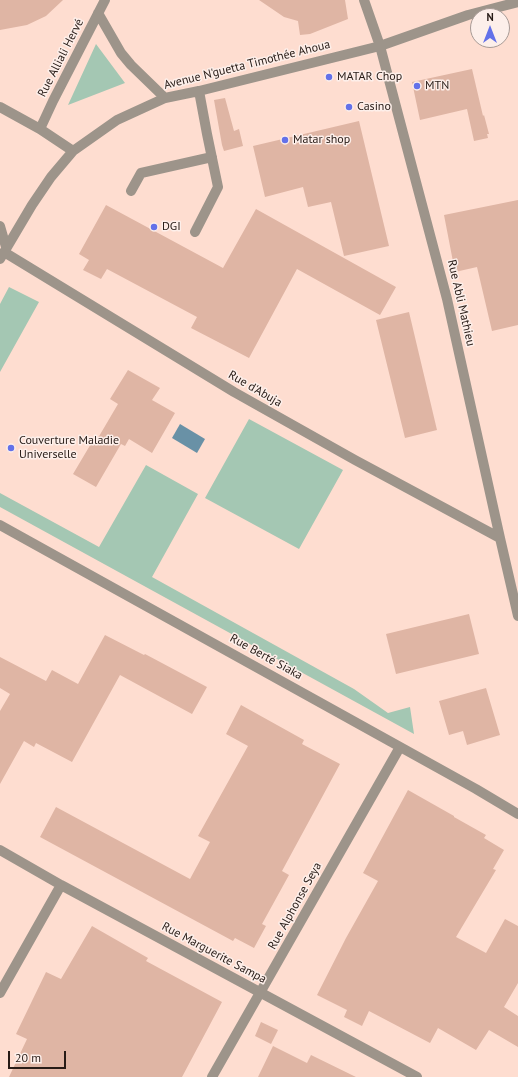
<!DOCTYPE html>
<html>
<head>
<meta charset="utf-8">
<style>
  body { margin:0 }
  #map { position:relative; width:518px; height:1077px; overflow:hidden; background:#feddd0; font-family:"PT Sans",sans-serif }
  canvas { display:block }
  .north { position:absolute; left:470px; top:8px; width:40px; height:40px; box-sizing:border-box; background:#fdefea; border:1px solid #a79a95; border-radius:50%; rotate:0deg; font-size:11px; font-weight:700; line-height:16px; text-align:center; color:#271b16 }
  .north::after { content:''; display:block; margin:auto; width:14px; height:18px; background:#6371e9; clip-path:polygon(50% 0,100% 100%,50% 72%,0 100%) }
  .scale { position:absolute; left:8px; top:1051px; width:58px; height:18px; box-sizing:border-box; border:2px solid #271b16; border-top:0; padding-left:5px; font-size:12px; line-height:14px; white-space:nowrap; color:#271b16; -webkit-text-stroke:3px #fdefea; paint-order:stroke }
</style>
</head>
<body>
<div id="map">
<canvas width="518" height="1077"></canvas>
<div class="north">N</div>
<div class="scale">20 m</div>
</div>
<script>
const ctx = document.querySelector('canvas').getContext('2d');
ctx.lineJoin = 'round';
function fillPath(path, color) {
  ctx.fillStyle = color;
  ctx.fill(path, 'evenodd');
}
function strokePath(path, color, width, dash) {
  ctx.strokeStyle = color;
  ctx.lineWidth = width;
  ctx.lineCap = dash ? 'butt' : 'round';
  ctx.setLineDash(dash || []);
  ctx.stroke(path);
}
function drawText(font, color, halo, rows, align = 'center') {
  ctx.font = font + ' "PT Sans",sans-serif';
  ctx.lineWidth = 3;
  ctx.setLineDash([]);
  ctx.textBaseline = 'middle';
  ctx.strokeStyle = halo;
  ctx.fillStyle = color;
  for (const [text, x, y, turn = 0] of rows) {
    ctx.save();
    ctx.translate(x, y);
    ctx.rotate((+turn || 0) * Math.PI / 180);
    ctx.textAlign = isNaN(turn) ? turn : align;
    if (halo) ctx.strokeText(text, 0, 0);
    ctx.fillText(text, 0, 0);
    ctx.restore();
  }
}
fillPath(new Path2D(`
  M96 44 125 83 68 105Z
  M9 287 39 302 0 372V304Z
  M249 419 343 470 299 549 205 498Z
  M146 465 198 494 152 577 354 689 388 713 410 707 414 734 0 507V493L99 547Z`), '#a4c7b3');
fillPath(new Path2D(`
  M180 424 205 439 197 453 172 438Z`), '#6991a6');
fillPath(new Path2D(`
  M0 0H63L46 16 27 25 0 30Z
  M259 0H345L348 19 310 34 300 35 298 21 284 17Z
  M472 69 483 116 484 115 489 134H487L488 138 474 141 467 109 420 120 412 82Z
  M225 98 234 131 239 129 243 146 224 151 222 145 214 100Z
  M359 121 389 246 344 256 331 202 308 207 303 187 265 197 253 146Z
  M518 200V325L492 331 477 267 455 272 444 215Z
  M106 205 223 268 256 209 396 287 380 315 297 269 249 358 191 328 197 317 107 269 101 279 83 270 89 260 79 254Z
  M409 312 437 430 405 438 376 320Z
  M128 370 160 388 152 400 175 413 152 453 129 439 125 446 121 444 96 487 73 474 95 437 98 438 118 404 110 399Z
  M469 614 479 654 396 674 386 634Z
  M105 635 144 655 145 654 207 687 192 714 120 675 72 762 36 743 34 747 24 741 0 784V711L10 694 0 688V657L46 681 52 670 78 684Z
  M486 688 500 735 467 745 463 731 449 735 439 701Z
  M241 705 304 740 302 744 340 764 282 871 289 875 262 924 266 926 254 948 235 938 233 941 40 837 56 807 190 879 210 842 198 836 248 746 226 734Z
  M408 790 454 816V817L486 835 484 838 504 850 493 869 496 870 456 937 486 953 505 919 518 926V983L504 1007 518 1016V1047L489 1030 476 1050 438 1028 430 1043 369 1011 362 1026 344 1017 347 1010 317 995 346 938 378 881 363 873Z
  M92 926 148 958 146 961 222 1002 182 1077H9L27 1039 16 1034 46 972 61 979Z
  M261 1022 278 1030 271 1044 255 1036Z
  M273 1046 307 1063 311 1055 356 1077H258Z`), '#dfb5a4');
strokePath(new Path2D(`
  M364 0 380 46 447 299 500 538 518 616
  M98 13 121 53 131 65 165 98
  M0 107 40 129 73 151
  M40 129 53 101 105 0
  M131 191 141 173 212 157
  M0 226 6 247
  M195 232 218 187 207 134 199 91
  M4 252 234 392 355 460 500 538
  M0 259 32 205 51 177 73 151 117 120 165 98 199 91 380 46 468 15 518 2
  M0 525 476 789 518 814
  M0 850 61 885 417 1077
  M0 993 61 885
  M212 1077 400 747`), '#9d948a', 10);
for (const [x, y, r, color] of [
  [329,77,4,"#6371e9"],
  [417,86,4,"#6371e9"],
  [349,107,4,"#6371e9"],
  [285,140,4,"#6371e9"],
  [154,227,4,"#6371e9"],
  [11,448,4,"#6371e9"]
]) {
  const dot = new Path2D();
  dot.arc(x, y, r, 0, 2 * Math.PI);
  ctx.fillStyle = color;
  ctx.fill(dot);
  strokePath(dot, '#fdefea', 1.5);
}
drawText('12px', '#271b16', '#fdefea', [
  ["Rue Alliali Hervé",61,58,-63],
  ["Avenue N'guetta Timothée Ahoua",247,65,-14],
  ["Rue Abli Mathieu",461,303,77],
  ["Rue d'Abuja",255,389,30],
  ["Rue Berté Siaka",266,657,29],
  ["Rue Alphonse Seya",295,906,-61],
  ["Rue Marguerite Sampa",214,953,28]
]);
drawText('12px', '#271b16', '#fdefea', [
  ["MATAR Chop",337,77],
  ["MTN",425,86],
  ["Casino",357,107],
  ["Matar shop",293,140],
  ["DGI",162,227],
  ["Couverture Maladie",19,441],
  ["Universelle",19,455]
], 'left');
</script>
</body>
</html>
